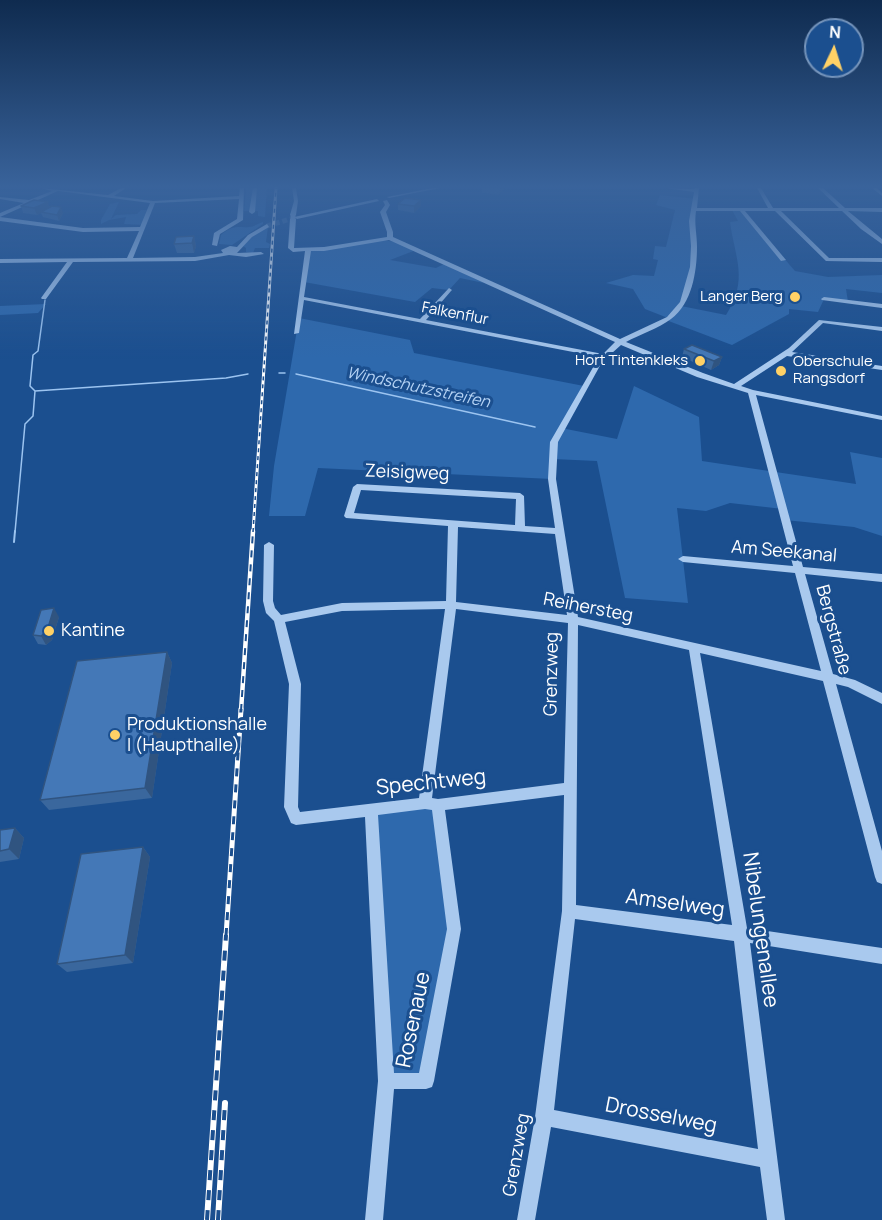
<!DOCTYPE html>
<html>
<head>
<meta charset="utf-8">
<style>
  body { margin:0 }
  #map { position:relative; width:882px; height:1220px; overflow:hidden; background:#1b4f8f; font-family:Manrope,sans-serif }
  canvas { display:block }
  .north { position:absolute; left:804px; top:18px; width:60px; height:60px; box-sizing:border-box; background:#1b4f8f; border:2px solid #7695bc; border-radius:50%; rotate:4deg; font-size:16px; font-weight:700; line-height:24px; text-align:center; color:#fff }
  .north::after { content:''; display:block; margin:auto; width:21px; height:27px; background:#ffd166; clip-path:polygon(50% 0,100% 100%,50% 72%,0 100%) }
</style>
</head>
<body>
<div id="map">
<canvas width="882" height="1220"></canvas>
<div class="north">N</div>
</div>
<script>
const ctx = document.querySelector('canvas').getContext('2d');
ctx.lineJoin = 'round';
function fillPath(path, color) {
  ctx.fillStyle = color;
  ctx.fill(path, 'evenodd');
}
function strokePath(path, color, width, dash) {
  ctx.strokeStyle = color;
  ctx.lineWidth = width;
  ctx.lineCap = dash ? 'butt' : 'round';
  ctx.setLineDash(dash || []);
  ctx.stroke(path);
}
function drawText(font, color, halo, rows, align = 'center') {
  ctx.font = font + ' Manrope,sans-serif';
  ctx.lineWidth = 6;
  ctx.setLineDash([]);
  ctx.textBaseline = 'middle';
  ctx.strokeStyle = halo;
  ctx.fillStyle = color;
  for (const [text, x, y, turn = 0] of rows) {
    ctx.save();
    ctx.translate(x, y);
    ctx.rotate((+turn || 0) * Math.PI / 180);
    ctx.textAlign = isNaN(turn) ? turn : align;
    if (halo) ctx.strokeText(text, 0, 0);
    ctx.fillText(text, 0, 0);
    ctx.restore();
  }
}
fillPath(new Path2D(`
  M246 188H267L265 217 258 216V211H244Z
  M660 195 696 199 693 267 681 306 726 315C749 279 735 259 730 222L738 221 732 210H742L795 271 828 277 882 275V293L846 289 848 302 824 299 818 312 789 309V314L732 345 666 320 668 318 645 309 633 289 606 283 633 275 654 276 658 260 653 259 655 246 666 247 675 210 656 205Z
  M119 202 111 219 116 215 137 214 141 210H150L144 225 124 224 126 217 109 220 101 224V220L110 204Z
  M263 222V224L232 245 219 244 221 235C236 222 241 230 254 226 257 224 260 223 263 222Z
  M268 227 266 242 270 244 269 248H255L253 253 246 252V248L243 246 256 233Z
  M380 240 397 242 416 250 390 260 436 268 444 264 484 283 460 278 449 290 432 288 415 302 304 282 308 251Z
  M46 304 38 313 0 315V306Z
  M299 318 410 340 414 353 584 386 561 428 617 439 634 386 699 417 702 461 856 484 850 452 882 458V536L854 527 785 520 783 509 730 503 706 511 677 508 688 603 625 598 597 461 553 459 552 479 318 468 305 516H269L274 466Z
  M438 805 454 929 426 1081H386L371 811Z`), '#2e69ad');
strokePath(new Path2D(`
  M279 373H285
  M296 374 535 427
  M35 391 226 378 248 374
  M15 532 25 424 33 416 35 391 30 386 33 355 38 351 45 300`), '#9cc4f0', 1.5);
strokePath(new Path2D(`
  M14 542 15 531`), '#9cc4f0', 2);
strokePath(new Path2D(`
  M267 226 297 217`), '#3d69a0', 5, [5, 3]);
fillPath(new Path2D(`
  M41 188 108 195 121 188H126L114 196 153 201 239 196 240 188H244L243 220 220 234 217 246 212 245 214 233 237 219 239 199 155 203 133 258 195 257 223 253 221 250 230 246 237 247 248 235 267 224 269 227 252 237 237 253 261 252 264 254 246 257 229 255 195 261 73 262 46 299H42L41 298 67 262 0 263V259L127 258 139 231 83 232 0 221V217L83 228 140 227 150 203 58 191 0 217V213L24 203 0 199V197L29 200 52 191Z
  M253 188H257L255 212 252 214 249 212Z
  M292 188H296L298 201 296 215 293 217 290 215 294 201Z
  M432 188H441L389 198 387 197Z
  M665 188 694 189 695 188H699L697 208H768L757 188H761L773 208H839L818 188H823L845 208H882V212L848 211 882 239V244L861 229 842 211H781L829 258H882V262L826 261 775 211H745L786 260 781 261 740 211H696C694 223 697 235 697 247 697 271 692 304 671 319 659 328 639 335 626 342L703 373 734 384 789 348 819 320 882 327V331L823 323 792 352 882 366V370L787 356 741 386 753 390 882 416V420L756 395 803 567 882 574V582L805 574 833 674 855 680 882 693V704L848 687 836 684 882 851V884L877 882 875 877 823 681 700 653 747 928 882 948V964L750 943 785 1220H767L760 1167 551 1127 535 1220H517L535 1117 562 911 564 795 445 810 461 929 434 1081 432 1087 426 1089H394L383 1220H365L378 1081 365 817 296 825 291 823 284 807 289 684 274 621 266 613 263 601 264 545 269 542 274 545 273 601 275 608 281 615 342 603 446 601 448 526 346 518 344 516 353 487 357 484 520 493 524 496 525 526 555 528 548 479 550 442 599 357 304 300 299 333 294 334 305 251 293 252 288 248 290 219 293 217 296 219 294 248 324 247 387 237V232L380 212 385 205 383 201 387 200 390 205 386 212 393 232V237L620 339 667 317 680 302 690 267 691 246 689 221 694 192ZM389 240 615 342 603 354 426 320 451 291 452 290 449 288 420 319 304 297 311 251H324ZM621 345 697 377 748 393 793 566 683 556 678 559 683 562 795 573 821 671 578 617 556 479 558 442 602 362ZM361 490 516 499 515 525 354 513ZM458 527 555 534 567 615 456 602ZM445 609 419 798 300 812 298 807 301 684 285 622 342 611ZM456 609 568 623 564 783 438 799 432 798ZM578 625 689 650 732 925 576 905ZM425 809 432 810 447 929 419 1073H394L378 815ZM575 919 734 941 758 1149 554 1110Z
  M872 188H877L882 193V196Z
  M377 199 379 201 297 219 294 217Z
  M824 297 882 304V308L822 300 821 299Z`), '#a9c9ee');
const railFar3 = new Path2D(`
  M253 532 276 188`);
const railFar2 = new Path2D(`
  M241 711 253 531`);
const railFar1 = new Path2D(`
  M226 936 241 709`);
const rail = new Path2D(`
  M207 1220 226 935
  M218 1220 225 1103`);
strokePath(railFar3, '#fff', 3);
strokePath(railFar2, '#fff', 4.5);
strokePath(railFar1, '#fff', 5);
strokePath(rail, '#fff', 6);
strokePath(railFar3, '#1b4f8f', 1.5, [4]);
strokePath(railFar2, '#1b4f8f', 2, [7]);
strokePath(railFar1, '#1b4f8f', 3, [8]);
strokePath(rail, '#1b4f8f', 4, [10]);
strokePath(new Path2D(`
  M293 215V219`), '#a9c9ee', 5);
fillPath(new Path2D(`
  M482 188H505L499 195 482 193Z
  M398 204 421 206 414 213 398 210Z
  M21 206 50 207 63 213 59 221 43 217 41 213 37 215 23 213Z
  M194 236 196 246 194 253H177L174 244Z
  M684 349 722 357 719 365 711 370 682 357Z
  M59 617 52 640 46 645 38 644 33 635Z
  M167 652 172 663 152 798 49 810 40 800Z
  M15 828 24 838 19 859 0 862V830Z
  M143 847 150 857 133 963 67 972 57 964Z`), '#3a679d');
fillPath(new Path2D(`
  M500 188H505L499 195 500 189Z
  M421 200V206L414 213V206Z
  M48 202 50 209 41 212V213L37 215 34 208Z
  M61 207 63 213 59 221 57 215Z
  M194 236 196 246 194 253 192 243Z
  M722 357 719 365 711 370 714 361Z
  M54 608 59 617 52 640 46 645 41 636Z
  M167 652 172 663 152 798 145 788Z
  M15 828 24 838 19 859 9 849Z
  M143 847 150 857 133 963 125 955Z`), '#305480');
const building = new Path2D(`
  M405 198 421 200 414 206 398 204Z
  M34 200 48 202 34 208 21 206Z
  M52 206 61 207 57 215 41 212Z
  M194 236 192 243 174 244 176 237Z
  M692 345 722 357 714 361 684 349Z
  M54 608 47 631 41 636 33 635 41 610Z
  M167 652 145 788 40 800 77 661Z
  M15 828 9 849 0 851V830Z
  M143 847 125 955 57 964 81 854Z`);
fillPath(building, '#4478b7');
strokePath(building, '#305480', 1.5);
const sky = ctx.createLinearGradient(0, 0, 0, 359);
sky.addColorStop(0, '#0f2b4f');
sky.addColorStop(0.52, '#39639b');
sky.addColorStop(1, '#39639b00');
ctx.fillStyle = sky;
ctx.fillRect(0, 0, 882, 359);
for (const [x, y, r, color] of [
  [795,297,6,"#ffd166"],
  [700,361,6,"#ffd166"],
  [781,371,6,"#ffd166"],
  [49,631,6,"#ffd166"],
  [115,735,6,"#ffd166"]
]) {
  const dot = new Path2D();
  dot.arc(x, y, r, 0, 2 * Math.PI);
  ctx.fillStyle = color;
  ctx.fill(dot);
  strokePath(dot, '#1b4f8f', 2);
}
drawText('15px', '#fff', '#1b4f8f', [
  ["Langer Berg",783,297],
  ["Hort Tintenkleks",688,361],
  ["Oberschule",793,362,"left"],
  ["Rangsdorf",793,379,"left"]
], 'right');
drawText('15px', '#fff', '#1b4f8f', [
  ["Falkenflur",455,314,11]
]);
drawText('italic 16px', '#b5d3f5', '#1b4f8f', [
  ["Windschutzstreifen",418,388,12]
]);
drawText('18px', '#fff', '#1b4f8f', [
  ["Zeisigweg",407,473,2],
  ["Am Seekanal",784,552,5],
  ["Reihersteg",588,608,11],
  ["Bergstraße",833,630,75],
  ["Grenzweg",552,674,-89],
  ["Grenzweg",517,1155,-80]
]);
drawText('18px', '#fff', '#1b4f8f', [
  ["Kantine",61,631],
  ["Produktionshalle",127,725],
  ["I (Haupthalle)",127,746]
], 'left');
drawText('21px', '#fff', '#1b4f8f', [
  ["Spechtweg",431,783,-6],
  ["Amselweg",675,904,8],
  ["Nibelungenallee",760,930,82],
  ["Rosenaue",414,1020,-78],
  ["Drosselweg",661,1116,11]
]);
</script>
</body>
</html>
